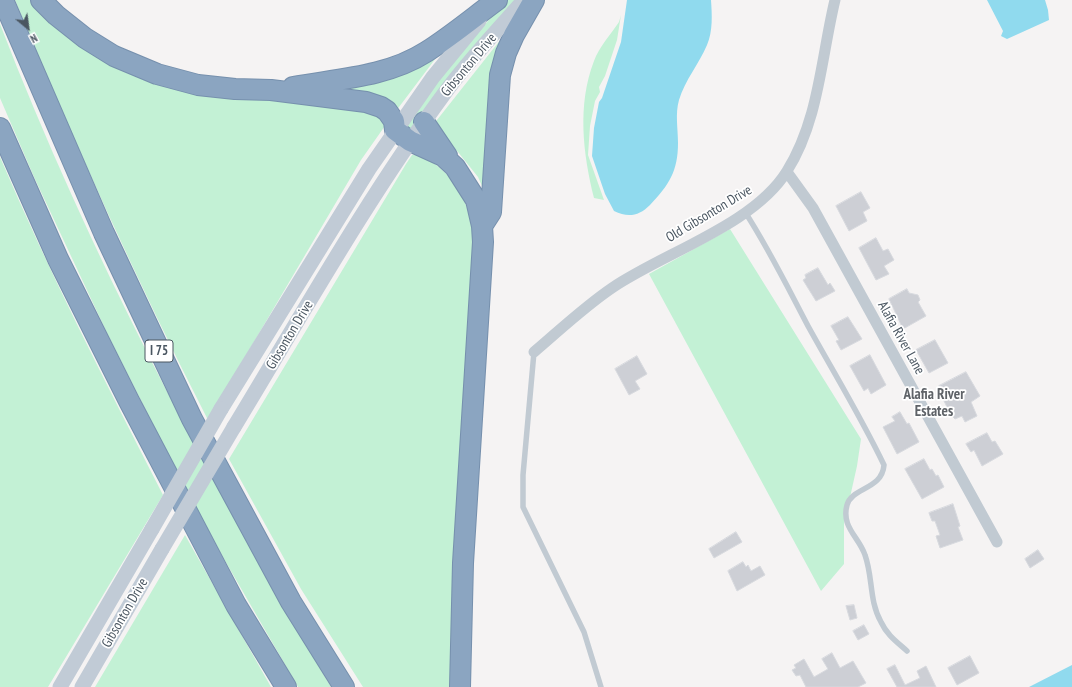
<!DOCTYPE html>
<html>
<head>
<meta charset="utf-8">
<style>
  body { margin:0 }
  #map { position:relative; width:1072px; height:687px; overflow:hidden; background:#f5f3f3; font-family:"PT Sans Narrow",sans-serif }
  canvas { display:block }
  .north { position:absolute; left:8px; top:8px; width:40px; height:40px; -webkit-text-stroke:3px #fff; paint-order:stroke; rotate:151deg; font-size:11px; font-weight:700; line-height:16px; text-align:center; color:#4a5661 }
  .north::after { content:''; display:block; margin:auto; width:14px; height:18px; background:#4a5661; clip-path:polygon(50% 0,100% 100%,50% 72%,0 100%) }
</style>
</head>
<body>
<div id="map">
<canvas width="1072" height="687"></canvas>
<div class="north">N</div>
</div>
<script>
const ctx = document.querySelector('canvas').getContext('2d');
ctx.lineJoin = 'round';
function fillPath(path, color) {
  ctx.fillStyle = color;
  ctx.fill(path, 'evenodd');
}
function strokePath(path, color, width, dash) {
  ctx.strokeStyle = color;
  ctx.lineWidth = width;
  ctx.lineCap = dash ? 'butt' : 'round';
  ctx.setLineDash(dash || []);
  ctx.stroke(path);
}
function drawText(font, color, halo, rows, align = 'center') {
  ctx.font = font + ' "PT Sans Narrow",sans-serif';
  ctx.lineWidth = 3.5;
  ctx.setLineDash([]);
  ctx.textBaseline = 'middle';
  ctx.strokeStyle = halo;
  ctx.fillStyle = color;
  for (const [text, x, y, turn = 0] of rows) {
    ctx.save();
    ctx.translate(x, y);
    ctx.rotate((+turn || 0) * Math.PI / 180);
    ctx.textAlign = isNaN(turn) ? turn : align;
    if (halo) ctx.strokeText(text, 0, 0);
    ctx.fillText(text, 0, 0);
    ctx.restore();
  }
}
fillPath(new Path2D(`
  M15 0H37L119 62 368 107 387 123 361 160 208 420C138 283 74 143 15 0Z
  M506 0H516L411 129H404L444 72Z
  M621 15 617 40 605 76 599 87 600 92 595 101 590 126 588 155 604 200 594 198C583 154 577 105 594 61 599 47 611 34 619 22Z
  M0 24C89 255 206 474 331 687H298L224 559 173 464 107 333 34 177 0 98Z
  M505 34 486 195 478 177 458 152 441 138 433 125Z
  M445 46 396 111 307 88Z
  M418 154C454 172 467 196 474 235L457 687H363L301 589 229 459 406 164 412 155Z
  M0 157C49 272 106 384 163 495L48 687H0Z
  M730 229 861 439 857 466 844 524V564L821 591 649 274Z
  M185 535 271 687H95Z`), '#c3f1d5');
fillPath(new Path2D(`
  M627 0H711C712 15 713 31 707 45 699 64 685 80 679 100 675 114 678 128 678 143 678 171 669 185 650 205 639 216 628 218 614 211L605 194 592 156 594 128 599 102 602 98 621 42Z
  M987 0H1045L1048 10 1049 20 1007 39 1001 36 1003 31Z
  M1072 665V687H1029Z`), '#90daee');
const building = new Path2D(`
  M861 192 870 208 863 212 867 221 849 231 836 206Z
  M876 238 883 251 888 249 894 260 884 266 889 274 876 280 859 248Z
  M818 268 828 285 830 283 835 291 816 301 803 280 806 278 805 275Z
  M907 289 909 293 918 295 920 300 918 302 926 316 903 329 889 299Z
  M848 317 862 339 841 350 836 341 839 340 831 326Z
  M935 340 948 363 929 373 916 350Z
  M870 355 886 385 871 394 868 388 864 391 850 366Z
  M637 356 647 374 635 381 640 389 629 395 615 369Z
  M966 372 980 396 971 402 977 416 965 422 962 416 955 419 951 415 938 389 940 388 939 386Z
  M900 412 907 424 909 423 919 442 897 454 883 427 895 421 892 417Z
  M987 433 992 442 995 441 1003 454 982 466 974 450 971 452 966 444Z
  M924 459 930 470 932 469 936 476 938 475 944 487 922 499 905 469Z
  M953 504 960 526 958 527 963 540 940 548 936 536 940 535 935 521H932L929 513Z
  M736 532 742 542 714 558 709 549Z
  M1038 550 1044 559 1030 568 1025 559Z
  M743 562 746 567 748 565 751 571 760 566 765 575 737 591 728 571Z
  M854 605 857 618 850 620 846 606Z
  M864 625 869 634 858 640 853 631Z
  M832 653 840 668 853 661 866 683 858 687H806L800 675 796 676 792 670 796 668 794 665 804 659 814 677 828 669 822 659Z
  M970 656 979 673 957 685 948 668Z
  M895 665 905 685 920 678 917 671 926 666 936 687H897L887 669Z`);
fillPath(building, '#cdcfd5');
strokePath(building, '#d7d9de', 1);
const motorway = new Path2D(`
  M3 0 104 233 192 419 291 602 344 687
  M41 0 56 15 85 38 114 56 157 74 198 85 235 89 271 90 366 102 381 107 387 111 394 121 395 130 410 141 443 156 455 167 476 200 482 226 483 242 463 563 460 687
  M293 87C337 79 387 77 426 52 450 37 474 17 497 0
  M424 122 447 156
  M0 128 58 259 129 401 236 605 286 687
  M482 226 491 212 500 75 506 53 514 35 534 0`);
strokePath(motorway, '#7690ad', 22);
strokePath(new Path2D(`
  M745 212C769 249 788 288 808 326 834 373 861 417 884 465 882 490 852 487 847 505 841 527 859 537 865 555 873 577 869 601 881 622 887 635 897 642 907 651
  M534 352 523 475V507L584 632 601 687`), '#c1cad2', 5.5);
strokePath(new Path2D(`
  M787 172 813 208 997 542
  M534 352C560 330 584 307 612 288 663 253 754 225 787 171 819 120 821 58 835 0`), '#c1cad2', 11);
strokePath(new Path2D(`
  M221 409 369 169 433 77 479 21
  M234 427C302 315 366 200 444 94 468 61 497 31 524 0
  M60 687 152 529
  M82 687 162 549`), '#c1cbd6', 15);
strokePath(motorway, '#8ba5c1', 20);
strokePath(new Path2D(`
  M152 529 221 409
  M162 549 234 427`), '#c1cbd6', 15);
for (const [x, y, w] of [
  [159,351,28]
]) {
  const box = new Path2D();
  box.roundRect(x - w / 2, y - 11, w, 22, 3);
  ctx.fillStyle = '#fff';
  ctx.fill(box);
  strokePath(box, '#4a5661', 1);
}
drawText('bold 13px', '#4a5661', null, [
  ["I 75",159,351]
]);
drawText('14px', '#4a5661', '#fff', [
  ["Gibsonton Drive",469,65,-50],
  ["Old Gibsonton Drive",709,214,-31],
  ["Gibsonton Drive",290,335,-59],
  ["Alafia River Lane",901,338,61],
  ["Gibsonton Drive",125,613,-60]
]);
drawText('bold 15px', '#5f6368', '#fff', [
  ["Alafia River",934,395],
  ["Estates",934,412]
]);
</script>
</body>
</html>
